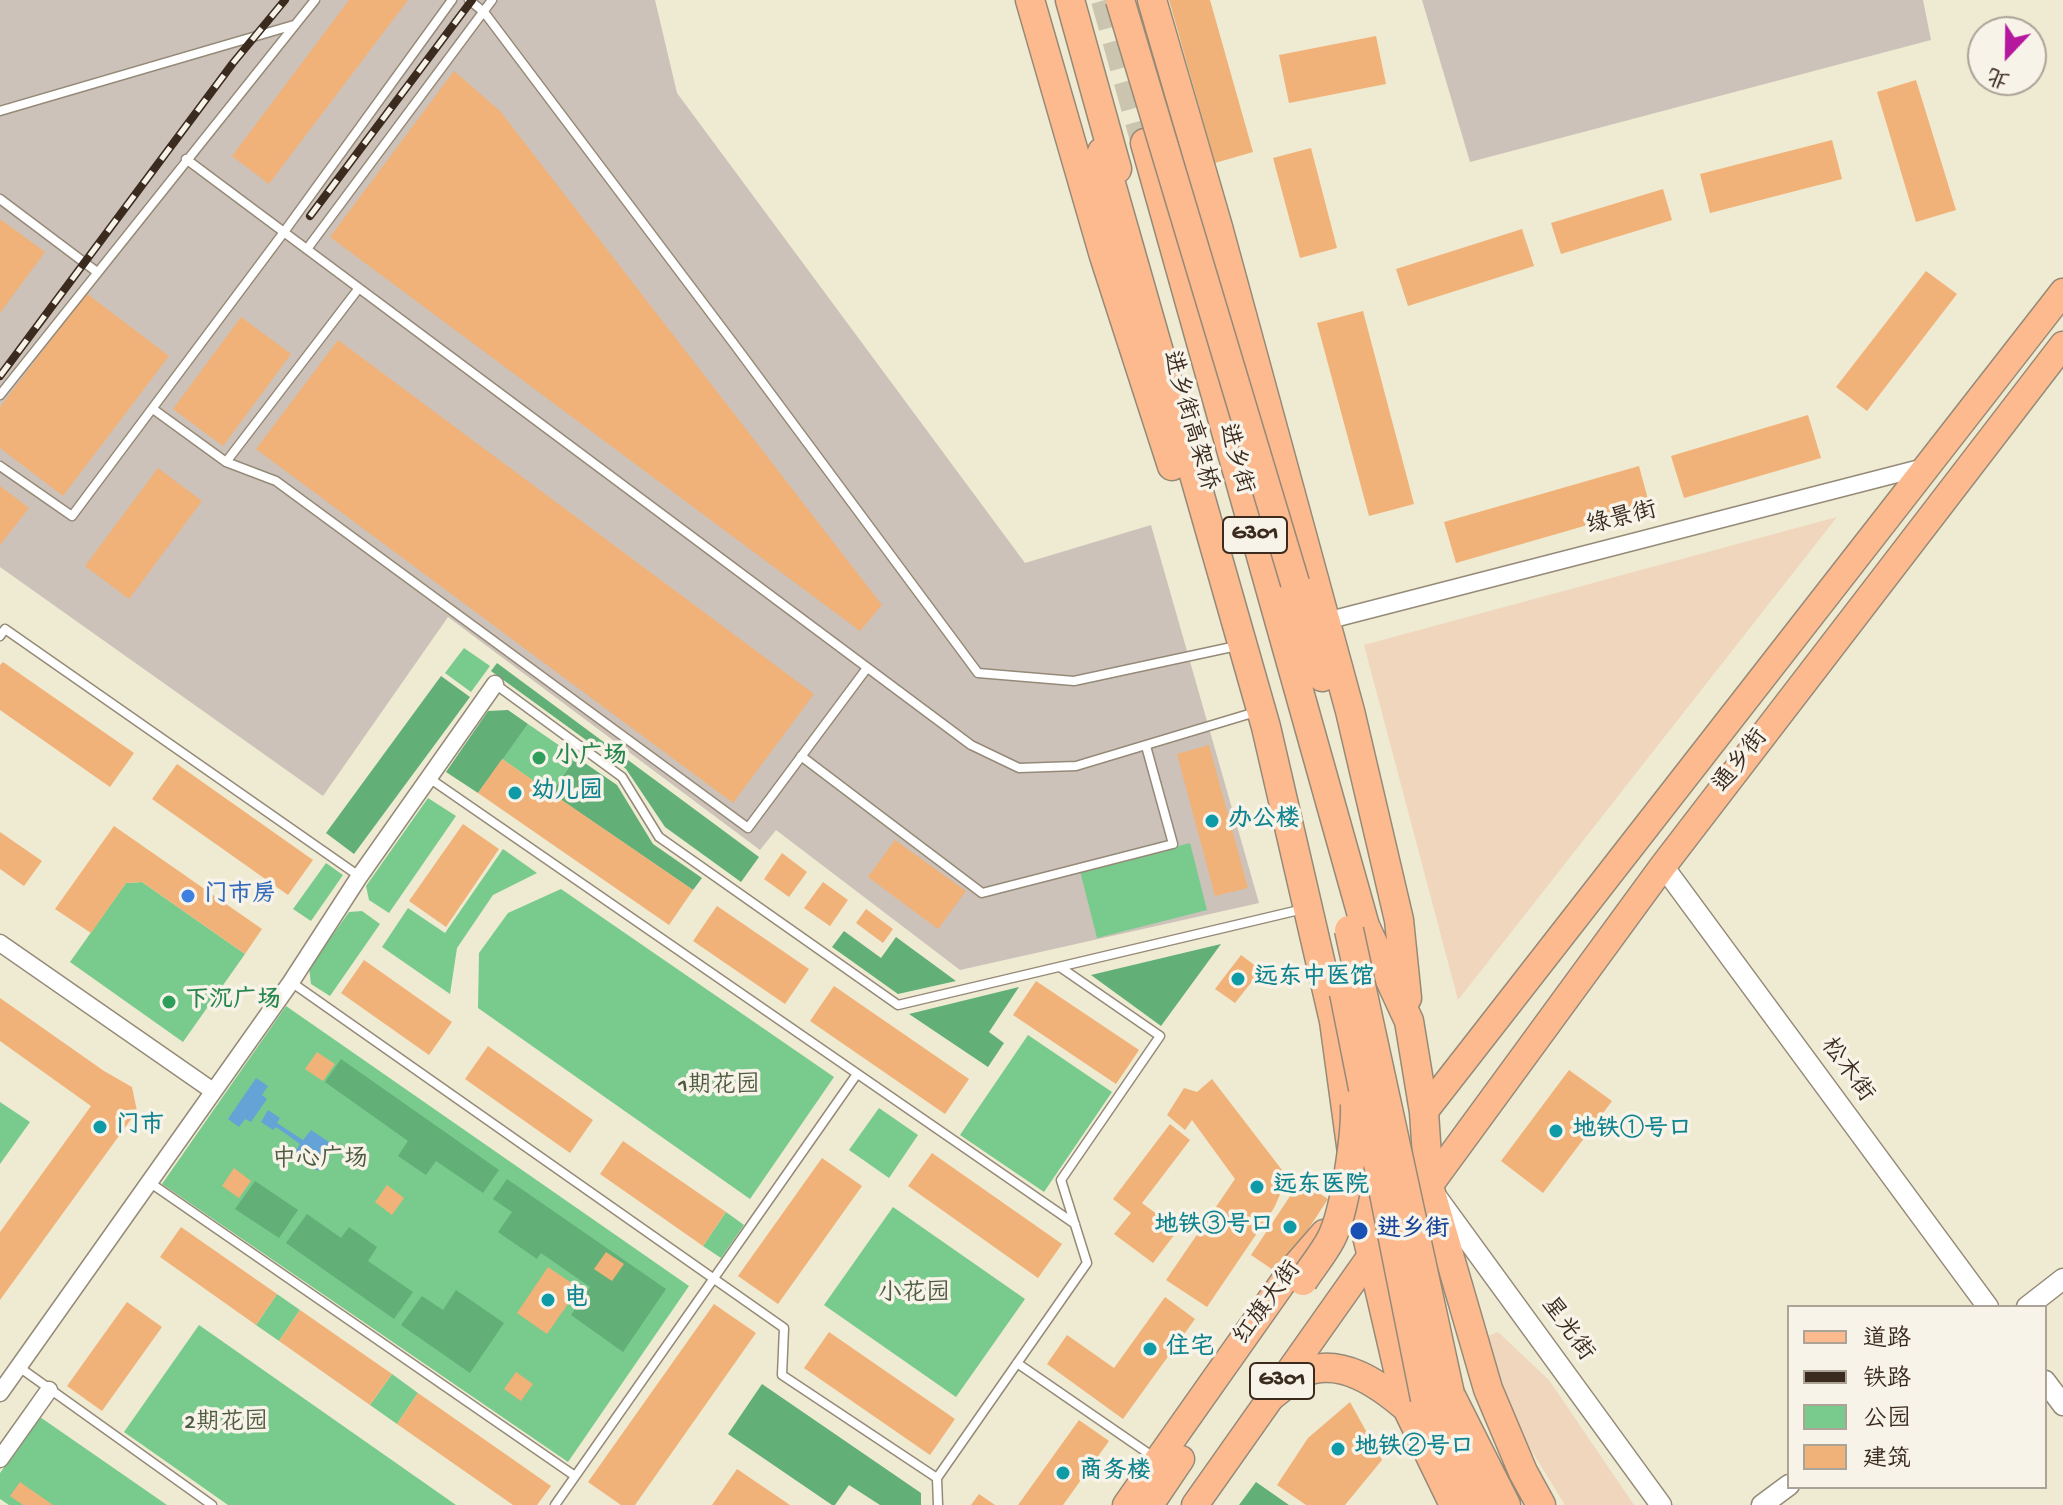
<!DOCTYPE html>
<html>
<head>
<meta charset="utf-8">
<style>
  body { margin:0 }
  #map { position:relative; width:2063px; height:1505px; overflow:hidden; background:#efead2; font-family:"Gochi Hand","LXGW WenKai TC",sans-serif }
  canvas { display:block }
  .legend { position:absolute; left:1787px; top:1305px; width:260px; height:184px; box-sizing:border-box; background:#f7f3e8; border:2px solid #aca397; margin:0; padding:10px 14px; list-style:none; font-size:24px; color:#3b2a1e }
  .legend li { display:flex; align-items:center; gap:16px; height:40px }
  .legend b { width:40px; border:2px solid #aca397 }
  .north { position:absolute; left:1967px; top:16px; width:80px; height:80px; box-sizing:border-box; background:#f7f3e8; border:2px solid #aca397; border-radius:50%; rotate:202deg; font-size:22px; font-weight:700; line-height:32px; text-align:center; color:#3b2a1e }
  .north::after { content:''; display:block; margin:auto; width:28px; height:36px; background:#b5179e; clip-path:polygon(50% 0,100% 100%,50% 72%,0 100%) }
</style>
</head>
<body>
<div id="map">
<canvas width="2063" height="1505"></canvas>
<ul class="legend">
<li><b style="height:10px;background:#fcba8e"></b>道路</li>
<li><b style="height:10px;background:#3b2a1e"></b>铁路</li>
<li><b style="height:22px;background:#78cb8d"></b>公园</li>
<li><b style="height:22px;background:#f0b278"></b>建筑</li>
</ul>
<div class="north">北</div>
</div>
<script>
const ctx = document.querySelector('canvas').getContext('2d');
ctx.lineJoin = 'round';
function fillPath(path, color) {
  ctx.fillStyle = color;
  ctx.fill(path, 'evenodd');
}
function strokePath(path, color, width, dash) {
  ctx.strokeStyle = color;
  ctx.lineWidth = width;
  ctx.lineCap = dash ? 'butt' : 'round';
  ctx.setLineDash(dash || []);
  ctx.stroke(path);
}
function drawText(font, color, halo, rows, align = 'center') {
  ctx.font = font + ' "Gochi Hand","LXGW WenKai TC",sans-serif';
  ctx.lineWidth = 7;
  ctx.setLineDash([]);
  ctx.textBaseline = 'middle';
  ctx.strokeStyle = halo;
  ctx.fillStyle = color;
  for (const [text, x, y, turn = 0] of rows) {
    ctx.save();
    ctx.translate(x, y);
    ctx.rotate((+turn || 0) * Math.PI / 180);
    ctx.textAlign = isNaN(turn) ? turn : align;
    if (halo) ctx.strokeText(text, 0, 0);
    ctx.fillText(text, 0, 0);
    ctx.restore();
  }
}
fillPath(new Path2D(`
  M1837 517 1458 1000 1364 645Z
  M1498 1332 1549 1380 1634 1505H1565L1512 1419 1485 1337Z`), '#efd6bc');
fillPath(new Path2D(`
  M0 0H655L677 93 1025 563 1151 525 1259 903 960 970 776 830 760 850 448 617 323 796 0 567Z
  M1422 0H1923L1931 40 1470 162Z`), '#cdc2b9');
fillPath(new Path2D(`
  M464 648 490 666 471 692 445 673Z
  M528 724 576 757 551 793 502 759Z
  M428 798 456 816 389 913 369 900 366 886Z
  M1190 843 1207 910 1097 938 1080 871Z
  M503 849 537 873 493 895 457 948 450 994 382 947 408 908 445 933Z
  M326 863 343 875 311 921 293 909Z
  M142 882 245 954 183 1042 70 962 126 883Z
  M561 889 834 1077 750 1199 478 1008 479 953 508 913Z
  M362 911 380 924 330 996 311 984 309 968 349 912Z
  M286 1006 689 1286 568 1462 162 1184Z
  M1028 1035 1112 1092 1044 1192 960 1135Z
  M0 1102 30 1122 0 1164Z
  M879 1108 918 1135 889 1178 849 1150Z
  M893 1207 1025 1299 956 1397 824 1305Z
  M726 1212 744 1225 721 1258 703 1246Z
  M277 1294 300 1310 279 1341 256 1325Z
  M199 1325 456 1505H228L124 1432Z
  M392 1374 418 1393 397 1424 370 1405Z
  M40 1417 167 1505H9L0 1499V1473Z`), '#78cb8d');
fillPath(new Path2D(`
  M497 663 759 857 741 882 665 827 626 769 491 671Z
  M441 676 470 697 354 854 326 833Z
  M508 710 528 724 478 793 446 772 488 711Z
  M576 757 617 785 653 844 702 878 693 890 551 793Z
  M844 931 881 958 896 937 956 981 898 994 832 947Z
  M1221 944 1161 1026 1091 975Z
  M1019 987 989 1032 1004 1043 988 1067 909 1014Z
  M341 1059 499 1170 483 1193 436 1161 426 1175 398 1156 408 1141 325 1082Z
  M507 1179 666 1289 623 1352 571 1315 590 1287 541 1253 537 1259 498 1232 512 1212 493 1199Z
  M255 1181 298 1210 279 1238 235 1209Z
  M307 1214 341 1238 349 1227 377 1247 368 1261 413 1292 394 1319 286 1243Z
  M456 1290 504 1323 470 1373 401 1325 422 1296 443 1310Z
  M762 1384 921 1493V1505H880L849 1485 835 1505H832L728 1434Z
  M1256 1482 1289 1505H1239Z`), '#62af78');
fillPath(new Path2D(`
  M256 1078 268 1086 262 1095 267 1099 251 1122 245 1119 239 1127 228 1119Z
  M268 1110 280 1118 277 1123 303 1140 311 1130 335 1146 318 1171 293 1155 300 1144 276 1127 273 1130 261 1122Z`), '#65a3d6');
fillPath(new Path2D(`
  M349 0H408L269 184 232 156Z
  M1169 0H1210L1253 152 1215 163Z
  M1376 36 1386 84 1289 103 1279 55Z
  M454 71 500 111 882 605 860 631 330 237Z
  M1916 80 1956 210 1916 222 1877 92Z
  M1832 140 1842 179 1710 213 1700 174Z
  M1311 148 1337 248 1300 258 1273 158Z
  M1663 189 1672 220 1561 254 1551 223Z
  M0 219 45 252 0 313Z
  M1522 229 1534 266 1408 306 1396 269Z
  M1926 271 1957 294 1867 411 1836 387Z
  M86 293 169 356 63 496 0 448V407Z
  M1363 311 1414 504 1369 516 1317 323Z
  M241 317 291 354 223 446 173 409Z
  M338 340 814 694 733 803 256 449Z
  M1808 415 1821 458 1684 498 1671 456Z
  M1639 466 1650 507 1456 563 1444 522Z
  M158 468 202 501 129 599 85 566Z
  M0 486 29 508 0 545Z
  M3 662 134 753 110 787 0 710V665Z
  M1209 745 1248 888 1215 896 1177 754Z
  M502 759 693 890 669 925 478 793Z
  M177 764 313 860 288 895 152 799Z
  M463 824 499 849 446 927 409 901Z
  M114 826 262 929 245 954 142 882 126 883 91 933 55 909Z
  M0 832 42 861 24 886 0 869Z
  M895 840 966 891 938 929 868 877Z
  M782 853 807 872 789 897 764 879Z
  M823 882 848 900 830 926 804 908Z
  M717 906 809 969 785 1004 693 941Z
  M866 909 893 929 883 943 856 923Z
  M1241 955 1261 970 1235 1003 1215 989Z
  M364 960 452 1022 429 1055 341 993Z
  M1036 981 1139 1050 1116 1084 1013 1015Z
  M834 986 969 1079 945 1114 810 1021Z
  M0 998 104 1071 132 1087 137 1111 0 1300V1232L91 1106 0 1041Z
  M488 1046 593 1120 570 1153 465 1079Z
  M317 1052 335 1064 323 1081 305 1069Z
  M1569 1070 1612 1101 1543 1193 1501 1161Z
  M1212 1079 1282 1170 1286 1181 1274 1208 1207 1307 1166 1280 1235 1179 1192 1120 1185 1130 1167 1115 1184 1088 1197 1092Z
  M1170 1124 1190 1140 1142 1203 1178 1230 1153 1263 1114 1234 1131 1213 1113 1199Z
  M623 1141 726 1212 703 1246 600 1174Z
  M932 1153 1062 1244 1038 1278 908 1186Z
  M822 1158 862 1186 778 1304 738 1276Z
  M234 1168 251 1181 239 1198 222 1186Z
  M1300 1181 1328 1199 1279 1274 1251 1255Z
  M387 1185 404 1198 392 1215 375 1202Z
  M181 1227 277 1294 256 1325 160 1257Z
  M606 1252 624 1264 612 1281 594 1269Z
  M548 1267 579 1288 547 1334 517 1313Z
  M1165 1297 1195 1319 1123 1419 1047 1364 1067 1335 1114 1368Z
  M127 1302 162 1327 102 1411 67 1386Z
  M714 1304 756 1333 635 1505H621L588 1482Z
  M300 1310 392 1374 370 1405 279 1341Z
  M829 1332 955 1419 930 1455 804 1368Z
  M516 1372 533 1384 521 1401 504 1389Z
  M418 1393 551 1486 537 1505H513L397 1424Z
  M1350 1402 1382 1460 1345 1505H1306L1277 1485 1308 1438Z
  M1079 1420 1109 1441 1063 1505H1018Z
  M737 1469 790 1505H712Z
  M20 1482 53 1505H23L10 1496Z
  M979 1494 995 1505H971Z`), '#f0b278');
strokePath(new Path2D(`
  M1105 0 1145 143`), '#cbc4ae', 28, [28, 14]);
const service = new Path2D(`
  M469 0 484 12 734 344 978 673 1074 681 1232 647
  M0 111 294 25
  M186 159 971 745 1019 768 1076 766 1249 714
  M0 199 97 272
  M307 249 492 0
  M0 395 315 0
  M153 409 226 462 276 481 748 828 867 668
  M226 462 359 288
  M0 466 72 516 284 232 452 0
  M0 636 5 629 359 876
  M495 684 622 777 659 837 898 1005 1295 911
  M801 756 982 893 1173 844 1146 746
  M429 778 1075 1224
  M291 982 784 1328 782 1375 937 1478 938 1505
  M149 1182 575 1476
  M1017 1363 1155 1458
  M19 1367 212 1505
  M937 1478 1087 1263 1061 1180 1160 1036 1060 967
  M555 1505 857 1074`);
const minor = new Path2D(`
  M1326 621 1928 466
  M0 943 213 1091
  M0 1393 291 982 359 877 495 684
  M0 1459 49 1390`);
const tertiary = new Path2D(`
  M1663 866 1988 1307
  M1438 1199 1661 1505
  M2027 1307 2063 1279
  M2045 1381 2063 1405
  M1762 1505 1789 1485`);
const primary = new Path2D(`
  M1424 1112 2063 292
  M1429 1186 1663 866 2063 345
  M1126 1505 1291 1271 1324 1233
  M1150 1505 1181 1459
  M1195 1505 1370 1257`);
const trunk = new Path2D(`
  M1030 0 1104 256 1172 466
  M1070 0 1117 169
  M1152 0 1218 227 1350 711 1399 920 1407 998
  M1145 143 1365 926 1409 1021 1424 1112 1429 1186 1488 1389 1523 1472 1541 1505
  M1102 152 1266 727 1334 1021 1358 1197 1407 1408 1454 1505
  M1295 583 1322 677
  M1450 1394 1506 1505
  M1271 1396C1281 1389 1292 1378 1302 1373 1340 1356 1379 1384 1407 1408
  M1425 1399 1477 1505`);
strokePath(service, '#958a78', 11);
strokePath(minor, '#958a78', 19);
strokePath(tertiary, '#958a78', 23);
strokePath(primary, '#958a78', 29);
strokePath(trunk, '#958a78', 31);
strokePath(service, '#fff', 8);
strokePath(minor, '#fff', 16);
strokePath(tertiary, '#fff', 20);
strokePath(primary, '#fcba8e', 26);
strokePath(trunk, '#fcba8e', 28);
const rail = new Path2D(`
  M310 216 472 0
  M0 376 233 63 285 0`);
strokePath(rail, '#3b2a1e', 8);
strokePath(rail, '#f7f3e8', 5, [15]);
const trunkBridge = new Path2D(`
  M1120 0 1295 583
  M1349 930 1450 1394
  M1344 993 1425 1399
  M1303 1281C1312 1267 1323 1254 1331 1239 1345 1212 1356 1135 1355 1104`);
strokePath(trunkBridge, '#958a78', 31, []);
strokePath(trunkBridge, '#fcba8e', 28);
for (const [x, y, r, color] of [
  [539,758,8,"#2e9e5b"],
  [515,793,8,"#0f9aa8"],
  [1212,821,8,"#0f9aa8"],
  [188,896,8,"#3f7fe0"],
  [1238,979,8,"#0f9aa8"],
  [169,1002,8,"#2e9e5b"],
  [100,1127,8,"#0f9aa8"],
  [1556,1131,8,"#0f9aa8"],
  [1257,1187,8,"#0f9aa8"],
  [1290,1227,8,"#0f9aa8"],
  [1359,1231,10,"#1a4fb4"],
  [548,1300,8,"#0f9aa8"],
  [1150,1349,8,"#0f9aa8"],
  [1338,1449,8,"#0f9aa8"],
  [1063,1473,8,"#0f9aa8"]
]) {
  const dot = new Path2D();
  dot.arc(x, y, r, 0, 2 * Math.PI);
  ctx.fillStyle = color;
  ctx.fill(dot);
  strokePath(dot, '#f7f3e8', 3);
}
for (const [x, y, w] of [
  [1255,535,64],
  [1282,1381,64]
]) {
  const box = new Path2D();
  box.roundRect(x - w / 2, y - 18, w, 36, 6);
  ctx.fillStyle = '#f7f3e8';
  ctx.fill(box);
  strokePath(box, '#3b2a1e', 2);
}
drawText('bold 22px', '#3b2a1e', null, [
  ["G301",1255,535],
  ["G301",1282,1381]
]);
drawText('24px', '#3b2a1e', '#f7f3e8', [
  ["进乡街高架桥",1188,421,74],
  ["进乡街",1234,459,74],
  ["绿景街",1622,520,-14],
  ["通乡街",1742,762,-52],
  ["松木街",1846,1071,54],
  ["红旗大街",1269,1304,-54],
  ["星光街",1566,1330,54]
]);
drawText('bold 24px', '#27864d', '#f7f3e8', [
  ["小广场",555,758],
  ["下沉广场",185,1002]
], 'left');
drawText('bold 24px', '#0d838f', '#f7f3e8', [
  ["幼儿园",531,793],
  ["办公楼",1228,821],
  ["远东中医馆",1254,979],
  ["门市",116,1127],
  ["地铁①号口",1572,1131],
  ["远东医院",1273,1187],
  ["地铁③号口",1274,1227,"right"],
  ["电",564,1300],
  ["住宅",1166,1349],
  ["地铁②号口",1354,1449],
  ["商务楼",1079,1473]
], 'left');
drawText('bold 24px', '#366cbe', '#f7f3e8', [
  ["门市房",204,896]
], 'left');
drawText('24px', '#4d5a3f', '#f7f3e8', [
  ["1期花园",719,1087],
  ["中心广场",320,1161],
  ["小花园",914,1295],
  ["2期花园",226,1424]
]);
drawText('bold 24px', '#164399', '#f7f3e8', [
  ["进乡街",1377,1231]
], 'left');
</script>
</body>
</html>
